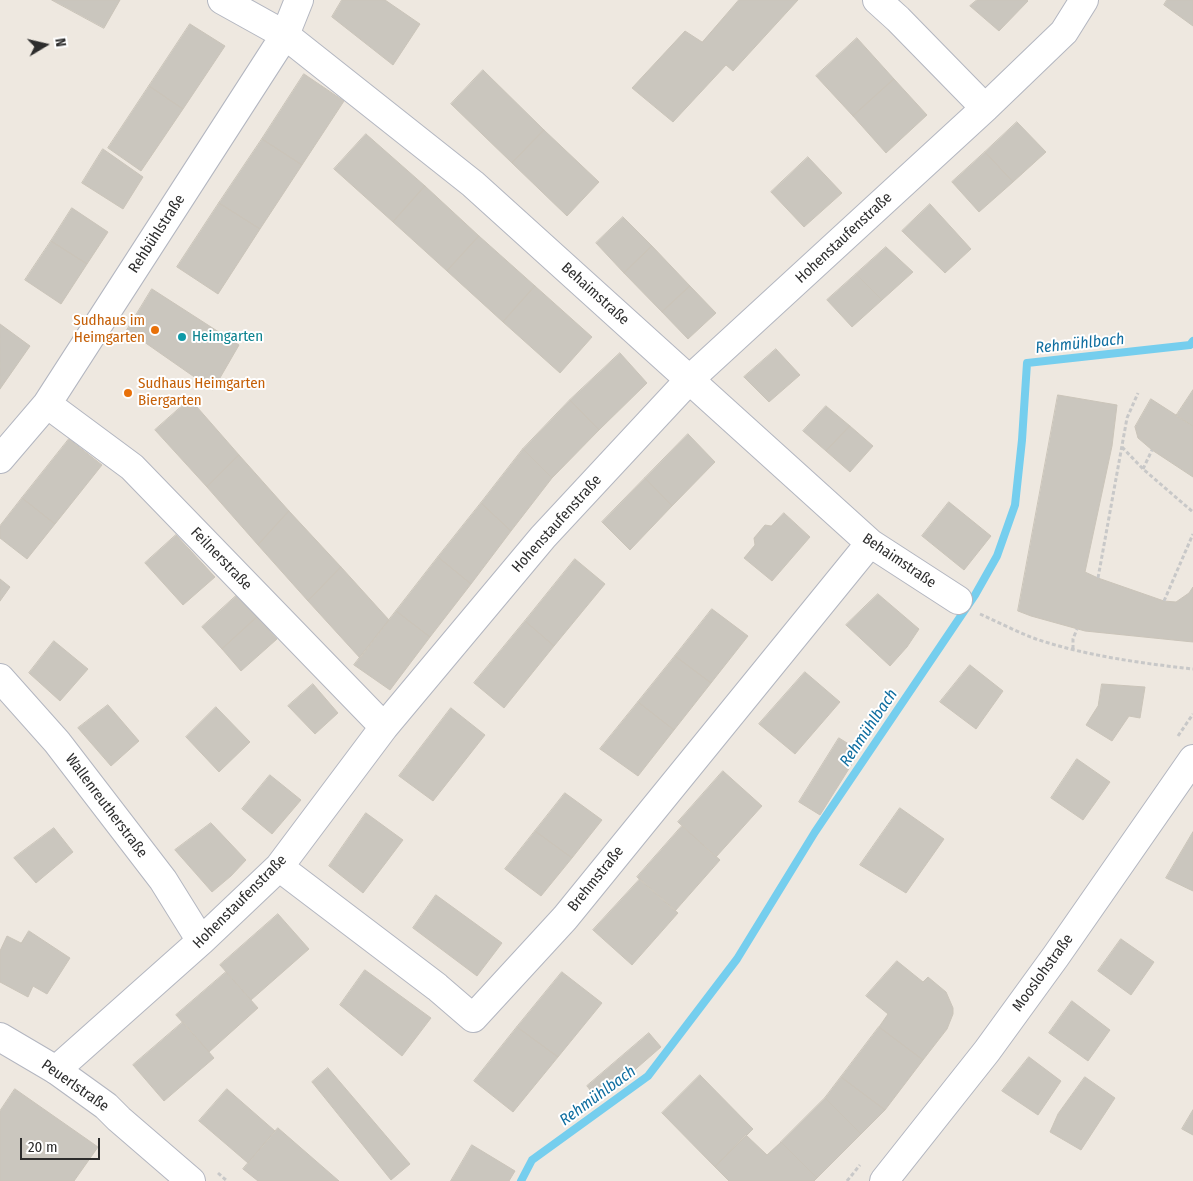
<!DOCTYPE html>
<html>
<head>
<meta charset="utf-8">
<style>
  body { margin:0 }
  #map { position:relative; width:1193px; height:1181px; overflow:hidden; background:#eee8e0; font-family:"Fira Sans Condensed",sans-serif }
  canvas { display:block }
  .north { position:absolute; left:20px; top:20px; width:50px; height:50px; -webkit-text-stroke:4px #fff; paint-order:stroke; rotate:81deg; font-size:14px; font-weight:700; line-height:20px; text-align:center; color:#2d2d2d }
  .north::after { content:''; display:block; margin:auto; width:18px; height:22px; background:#2d2d2d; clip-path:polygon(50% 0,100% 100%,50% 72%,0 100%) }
  .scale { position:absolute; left:20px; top:1138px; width:80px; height:22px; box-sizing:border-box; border:2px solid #2d2d2d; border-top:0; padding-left:6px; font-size:15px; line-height:18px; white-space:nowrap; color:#2d2d2d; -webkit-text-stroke:4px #fff; paint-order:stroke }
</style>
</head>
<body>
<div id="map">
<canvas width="1193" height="1181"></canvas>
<div class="north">N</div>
<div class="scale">20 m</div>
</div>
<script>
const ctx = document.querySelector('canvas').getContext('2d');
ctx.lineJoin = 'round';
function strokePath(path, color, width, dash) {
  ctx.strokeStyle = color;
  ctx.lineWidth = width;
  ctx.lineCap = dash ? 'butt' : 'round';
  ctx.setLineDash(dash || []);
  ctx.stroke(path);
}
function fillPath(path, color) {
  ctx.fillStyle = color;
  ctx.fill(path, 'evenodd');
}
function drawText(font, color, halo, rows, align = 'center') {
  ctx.font = font + ' "Fira Sans Condensed",sans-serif';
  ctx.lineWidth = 4;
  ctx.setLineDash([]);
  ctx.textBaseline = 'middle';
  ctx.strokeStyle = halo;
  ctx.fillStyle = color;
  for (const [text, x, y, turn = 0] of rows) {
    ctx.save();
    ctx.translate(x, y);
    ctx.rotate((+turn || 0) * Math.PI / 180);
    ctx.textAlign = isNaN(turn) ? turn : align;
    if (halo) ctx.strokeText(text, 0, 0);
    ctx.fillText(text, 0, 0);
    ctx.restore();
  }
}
strokePath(new Path2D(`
  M521 1181 532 1160 648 1076 737 959 815 832 975 595 997 556 1015 505 1022 440 1027 363 1190 345 1193 341`), '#75ceee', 8);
const building = new Path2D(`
  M52 0H120L104 28Z
  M342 0H385L420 24 393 65 332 17Z
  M739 0H798L733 71 726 65 673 122 632 88 685 31 702 42Z
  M977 0H1027L1028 1 999 31 970 6Z
  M1167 0H1193V26L1164 5Z
  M190 24 225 46 183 109 149 86Z
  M857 38 894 79 853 116 816 76Z
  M483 70 544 130 512 163 451 104Z
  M304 74 344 101 302 165 262 139Z
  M894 79 927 115 886 153 853 116Z
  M149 86 183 109 141 171 108 148Z
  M1017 122 1046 152 1013 182 985 152Z
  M544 130 599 182 567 216 512 163Z
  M366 134 425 186 393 222 334 169Z
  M262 139 302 165 260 229 219 203Z
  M103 149 143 177 123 209 82 183Z
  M985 152 1013 182 979 212 952 182Z
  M808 157 842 193 804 227 771 192Z
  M425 186 479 236 447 271 393 222Z
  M219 203 260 229 218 294 177 267Z
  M930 204 971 249 945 273 902 231Z
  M72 208 108 232 87 264 51 241Z
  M623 217 652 246 624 273 596 243Z
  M479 236 535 286 503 322 447 271Z
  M51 241 87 264 61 304 25 280Z
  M652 246 690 286 662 312 624 273Z
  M886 247 913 272 882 300 856 274Z
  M856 274 882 300 852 327 827 300Z
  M535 286 592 337 560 373 503 322Z
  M690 286 716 313 688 339 662 312Z
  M152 289 239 345 213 390 127 330Z
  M0 324 30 346 0 389Z
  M776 349 800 375 769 402 744 377Z
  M620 353 647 383 599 430 570 400Z
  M1193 390V426L1176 416Z
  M1058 395 1117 405 1112 446 1085 572 1098 578 1164 601 1176 602 1189 593 1193 587V642L1085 631 1031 616 1018 611Z
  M190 399 239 455 207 487 155 430Z
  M1151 399 1193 426V477L1152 450 1138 438 1135 427Z
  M570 400 599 430 552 478 523 449Z
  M826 406 850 426 826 451 803 431Z
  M850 426 873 446 850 472 826 451Z
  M688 434 715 462 672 506 645 478Z
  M69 439 102 465 55 524 22 498Z
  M523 449 552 478 511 531 481 503Z
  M239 455 289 511 258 545 207 487Z
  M645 478 672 506 630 550 602 522Z
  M22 498 55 524 27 559 0 538V526Z
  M949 502 991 536 964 570 922 536Z
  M481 503 511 531 471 584 438 557Z
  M289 511 341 567 308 601 258 545Z
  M784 513 810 537 772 581 744 558 755 545 754 538 765 525 771 526Z
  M176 535 215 577 183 605 145 563Z
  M438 557 471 584 430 637 396 611Z
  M575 559 605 584 554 646 525 621Z
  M341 567 389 620 360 658 308 601Z
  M0 579 10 587 0 601Z
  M878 594 919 629 907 647 890 666 846 625Z
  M237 595 257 617 222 649 202 627Z
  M712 609 748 636 711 683 675 656Z
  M396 611 430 637 390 690 354 665Z
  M257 617 277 639 241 671 222 649Z
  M525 621 554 646 504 708 474 683Z
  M54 641 88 669 60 701 29 673Z
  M675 656 711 683 674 730 638 702Z
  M970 665 1003 691 976 729 940 702Z
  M805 672 840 702 795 754 759 724Z
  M313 684 338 713 315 734 288 706Z
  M1102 684 1145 687 1140 718 1129 716 1112 741 1086 725 1098 706Z
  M638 702 674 730 638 776 600 749Z
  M108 705 139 741 111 766 78 728Z
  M216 707 250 742 219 772 186 737Z
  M451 708 485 735 433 801 399 776Z
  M839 738 860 751 820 815 799 802Z
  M1077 759 1110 782 1083 820 1051 798Z
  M723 771 762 806 716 857 678 822Z
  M270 775 301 800 272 834 242 809Z
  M565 793 602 820 572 858 535 831Z
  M900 808 944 839 906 893 860 865Z
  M366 813 403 840 363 893 329 866Z
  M211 823 246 860 231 876 212 892 175 850Z
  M682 826 720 860 675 911 637 877Z
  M54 828 73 852 36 883 14 858Z
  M535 831 572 858 541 896 505 869Z
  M1193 832V891L1166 878Z
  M640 879 678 913 632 965 593 930Z
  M436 895 502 943 477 976 413 928Z
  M278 914 309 949 251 1000 220 965Z
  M29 931 70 958 47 994 33 986 28 997 0 982V951L7 936 21 943Z
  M1121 939 1154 962 1131 995 1098 971Z
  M897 961 923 982 928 977 946 992 953 1008V1014L947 1029 923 1060 879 1027 888 1014 866 996Z
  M365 970 431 1018 402 1056 340 1005Z
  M226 972 258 1008 209 1052 176 1015Z
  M562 972 602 1003 558 1057 517 1027Z
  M1072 1001 1110 1030 1088 1061 1049 1033Z
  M183 1022 214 1058 164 1101 133 1065Z
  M517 1027 558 1057 513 1112 474 1081Z
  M879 1027 923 1060 885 1110 841 1077Z
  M649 1033 661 1047 599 1101 587 1086Z
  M1029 1057 1061 1081 1038 1115 1002 1091Z
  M328 1068 410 1164 391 1180 312 1082Z
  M700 1075 753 1129 715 1167 662 1113Z
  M841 1077 885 1110 861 1134 825 1098Z
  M1085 1077 1115 1098 1081 1150 1050 1132 1058 1114Z
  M15 1089 98 1147 74 1181H0V1111Z
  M227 1089 275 1131 248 1163 199 1121Z
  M825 1098 861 1134 817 1178 781 1142Z
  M1193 1110V1135L1182 1129Z
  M278 1128 339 1181H258L243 1169Z
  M746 1135 767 1155 781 1142 817 1178 814 1181H729L715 1167Z
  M472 1145 515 1171 509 1181H451Z`);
fillPath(building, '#cac6be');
strokePath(building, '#cac4b9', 1);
const street = new Path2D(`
  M222 0 285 35 473 184 870 543 958 600
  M877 0 898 19 985 108
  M47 404 132 467 384 727
  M0 459 47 404 285 35 299 0
  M0 678 57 742 163 880 201 941
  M279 867 437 987 473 1018 565 918 870 543
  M56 1070 201 941 279 867 384 727 543 537 690 379 985 108 1064 32 1084 0`);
const secondary = new Path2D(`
  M0 1037 56 1070 106 1106 119 1119 191 1181
  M884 1181 987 1051 1056 956 1193 759`);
strokePath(street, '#b3b6c0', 30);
strokePath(secondary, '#b3b6c0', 30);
strokePath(new Path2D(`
  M1122 447 1143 469 1193 512
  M1143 469 1152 450
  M1098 578 1127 418 1138 393
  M1164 601 1193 534
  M980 614C998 622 1017 632 1036 639 1087 656 1140 663 1193 669
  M1073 649V639L1077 629
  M1178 736 1193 714
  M218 1173 227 1181
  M847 1181 860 1165`), '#c8c8c8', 3, [4, 2.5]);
strokePath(street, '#fff', 28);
strokePath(secondary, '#fff', 28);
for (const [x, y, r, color] of [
  [155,330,5,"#e8710a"],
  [182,337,5,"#0f9aa8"],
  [128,393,5,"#e8710a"]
]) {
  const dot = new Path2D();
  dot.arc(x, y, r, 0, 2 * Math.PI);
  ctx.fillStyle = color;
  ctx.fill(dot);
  strokePath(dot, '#fff', 2);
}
drawText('15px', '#2d2d2d', '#fff', [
  ["Rehbühlstraße",157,234,-57],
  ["Hohenstaufenstraße",844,238,-43],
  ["Behaimstraße",595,294,42],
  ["Hohenstaufenstraße",557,524,-48],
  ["Feilnerstraße",221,559,46],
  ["Behaimstraße",899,561,34],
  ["Wallenreutherstraße",106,806,53],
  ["Brehmstraße",596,879,-51],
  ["Hohenstaufenstraße",240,902,-45],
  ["Mooslohstraße",1043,973,-54],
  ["Peuerlstraße",75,1086,35]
]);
drawText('15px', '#c56008', '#fff', [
  ["Sudhaus im",145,321],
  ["Heimgarten",145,338],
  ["Sudhaus Heimgarten",138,384,"left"],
  ["Biergarten",138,401,"left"]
], 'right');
drawText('15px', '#0d838f', '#fff', [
  ["Heimgarten",192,337]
], 'left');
drawText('italic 16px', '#0f6ea0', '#fff', [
  ["Rehmühlbach",1080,344,-6],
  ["Rehmühlbach",869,728,-56],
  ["Rehmühlbach",598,1096,-36]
]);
</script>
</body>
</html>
